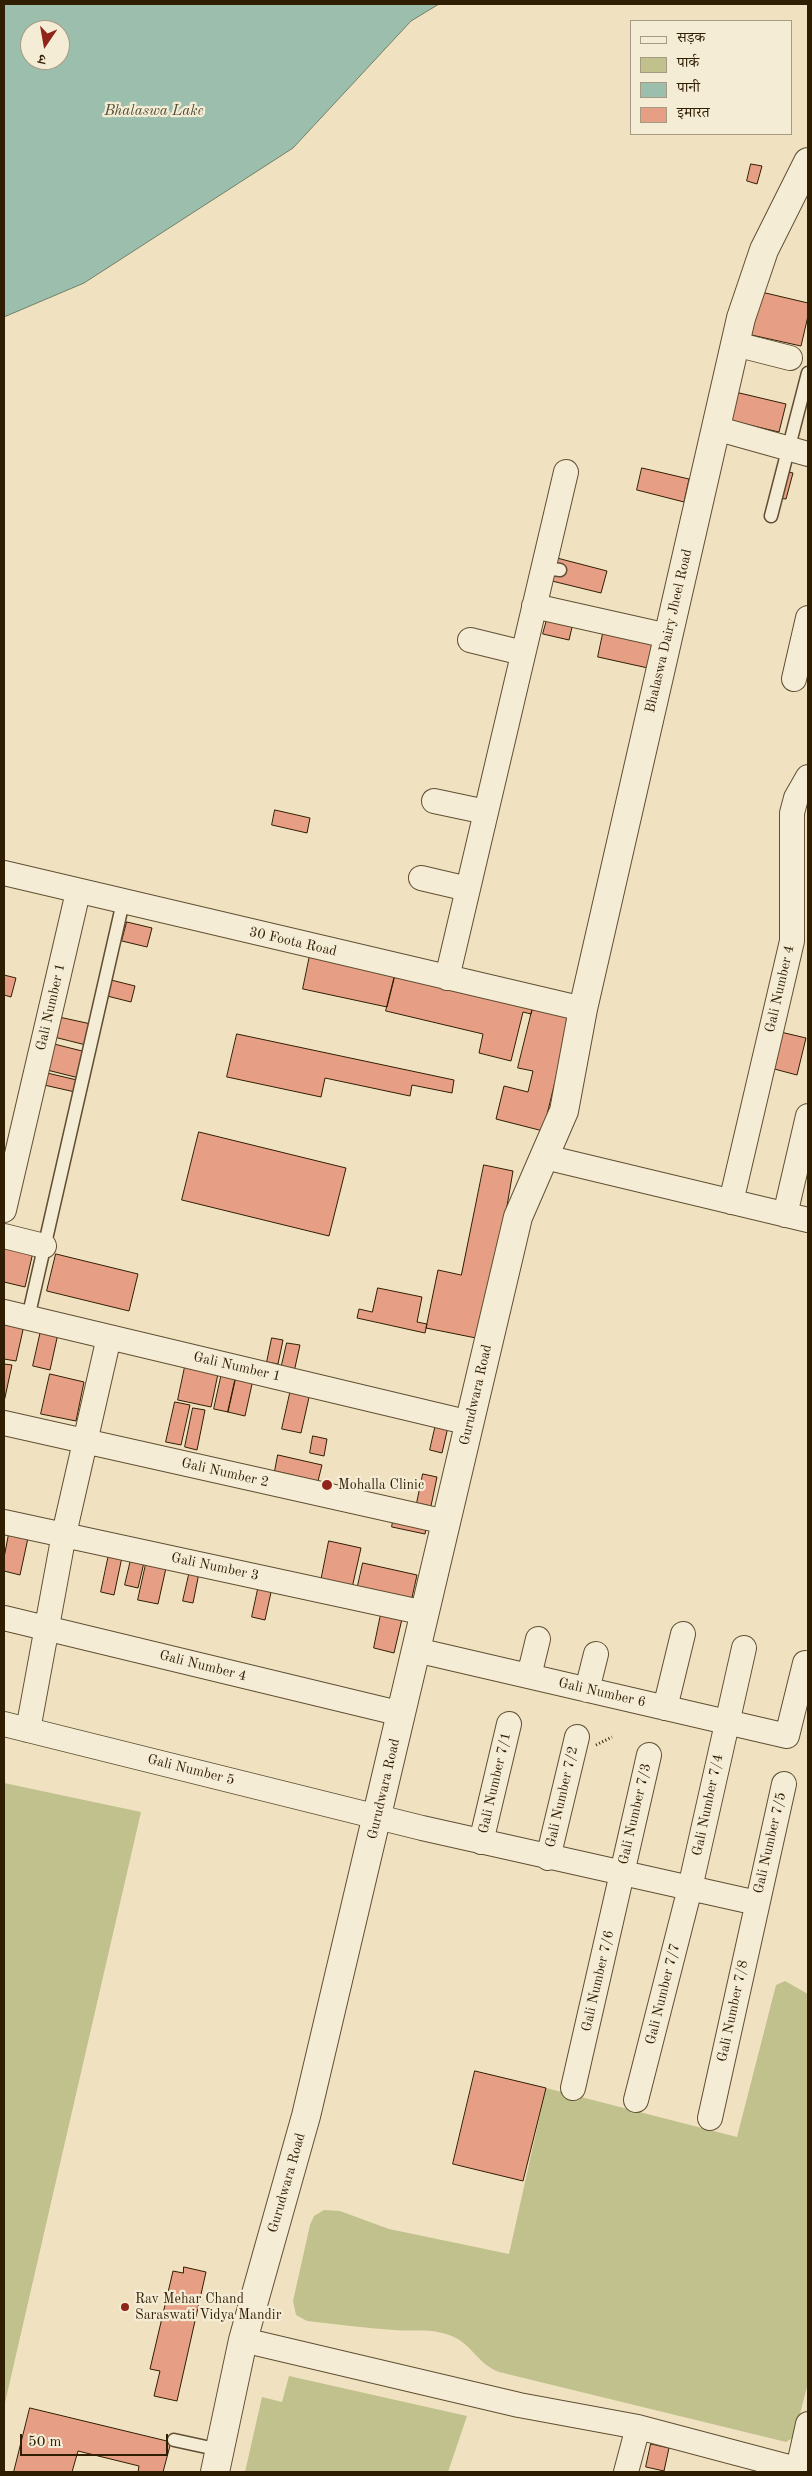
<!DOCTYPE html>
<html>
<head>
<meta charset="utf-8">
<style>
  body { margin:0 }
  #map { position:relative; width:812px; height:2476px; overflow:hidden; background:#f0e2c0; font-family:"Old Standard TT","Noto Serif Devanagari",serif }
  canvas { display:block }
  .frame { position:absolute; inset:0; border:5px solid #301e03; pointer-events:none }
  .legend { position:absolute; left:630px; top:20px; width:162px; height:115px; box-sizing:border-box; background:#f5ecd6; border:1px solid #a69a82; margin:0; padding:6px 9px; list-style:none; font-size:15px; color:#301e03 }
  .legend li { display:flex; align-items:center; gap:10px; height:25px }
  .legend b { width:25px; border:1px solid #a69a82 }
  .north { position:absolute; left:20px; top:20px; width:50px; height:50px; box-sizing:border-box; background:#f5ecd6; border:1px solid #a69a82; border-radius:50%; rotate:192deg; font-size:14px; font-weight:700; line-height:20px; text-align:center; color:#301e03 }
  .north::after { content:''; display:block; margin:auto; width:18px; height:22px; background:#8f2418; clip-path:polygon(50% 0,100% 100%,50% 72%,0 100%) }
  .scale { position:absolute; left:20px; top:2434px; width:148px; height:22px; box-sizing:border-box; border:2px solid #301e03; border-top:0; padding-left:6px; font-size:15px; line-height:18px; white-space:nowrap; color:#301e03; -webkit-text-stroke:4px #f5ecd6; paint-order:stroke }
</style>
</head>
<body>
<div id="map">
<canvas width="812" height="2476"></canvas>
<div class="frame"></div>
<ul class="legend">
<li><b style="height:6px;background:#f5ecd6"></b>सड़क</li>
<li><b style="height:14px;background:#c1c18d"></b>पार्क</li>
<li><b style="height:14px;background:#9bbfac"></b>पानी</li>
<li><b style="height:14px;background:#e69f84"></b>इमारत</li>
</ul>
<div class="north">उ</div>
<div class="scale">50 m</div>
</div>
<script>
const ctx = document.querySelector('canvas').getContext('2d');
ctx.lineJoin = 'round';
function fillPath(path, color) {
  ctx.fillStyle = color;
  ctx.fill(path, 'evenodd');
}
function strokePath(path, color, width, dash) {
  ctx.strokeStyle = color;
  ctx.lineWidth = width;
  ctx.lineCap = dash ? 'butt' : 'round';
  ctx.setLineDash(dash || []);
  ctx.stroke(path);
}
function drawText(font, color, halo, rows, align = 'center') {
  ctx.font = font + ' "Old Standard TT",serif';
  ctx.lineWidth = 4.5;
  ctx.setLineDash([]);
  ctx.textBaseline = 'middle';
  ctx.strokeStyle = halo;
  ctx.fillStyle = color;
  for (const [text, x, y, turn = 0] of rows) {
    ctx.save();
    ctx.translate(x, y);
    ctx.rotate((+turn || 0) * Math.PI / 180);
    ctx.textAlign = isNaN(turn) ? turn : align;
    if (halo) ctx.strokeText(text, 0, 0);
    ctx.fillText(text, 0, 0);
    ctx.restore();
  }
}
fillPath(new Path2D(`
  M4 1783 141 1812 4 2407Z
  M785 1981 808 1994V2383L794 2437 786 2442 499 2372C478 2364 473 2346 454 2337 430 2327 419 2332 394 2330 365 2328 336 2324 307 2321L296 2315 293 2301 310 2225 314 2216 324 2210 340 2211 389 2229 509 2254 546 2088 737 2137 776 1985Z
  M289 2376 467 2416 448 2472H245L262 2397 282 2402Z`), '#c1c18d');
const water = new Path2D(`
  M4 4H439L411 21 293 148 84 283 4 317ZM30 30H60V60H30Z`);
fillPath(water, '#9bbfac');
strokePath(water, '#707f68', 1);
const building = new Path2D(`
  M751 164 762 166 757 184 747 181Z
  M757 291 808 303V316L801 346 747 334Z
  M731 391 786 404 779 432 724 419Z
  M642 468 689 479 684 502 637 490Z
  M784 471 793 473 786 499 777 498Z
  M557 558 607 571 601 593 552 581Z
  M548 616 573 623 569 640 543 634Z
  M604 629 654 640 648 668 598 657Z
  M275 810 310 818 307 833 272 825Z
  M127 922 152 928 147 947 122 941Z
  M310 955 395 975 387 1007 303 989Z
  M4 975 16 978 11 997 4 995Z
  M395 975 533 1007 531 1014 523 1012 511 1061 479 1053 483 1034 386 1011Z
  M111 980 135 986 131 1002 107 996Z
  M533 1007 571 1016 543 1131 496 1119 504 1086 528 1092 533 1071 518 1068Z
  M59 1017 91 1024 86 1045 54 1037Z
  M772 1030 806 1038 797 1075 763 1066Z
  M237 1034 454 1080 452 1093 412 1085 410 1096 325 1078 321 1097 227 1077Z
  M54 1044 86 1052 79 1078 47 1070Z
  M47 1073 77 1080 75 1092 44 1085Z
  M199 1132 346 1168 329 1236 182 1200Z
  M484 1165 513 1171 494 1282 481 1339 426 1328 438 1270 461 1275Z
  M4 1241 34 1248 25 1287 4 1282Z
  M56 1254 138 1274 129 1311 47 1291Z
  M378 1288 422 1297 417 1322 427 1324 425 1333 357 1318 359 1309 372 1312Z
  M25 1321 16 1361 4 1359V1323Z
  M42 1326 59 1329 50 1370 33 1366Z
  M272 1338 283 1340 278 1364 267 1362Z
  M287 1343 300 1345 294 1372 281 1369Z
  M186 1362 219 1369 211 1407 178 1400Z
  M4 1364 12 1365 4 1402Z
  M223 1368 237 1372 228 1412 214 1409Z
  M237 1372 254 1375 245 1416 228 1412Z
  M50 1374 84 1382 76 1421 41 1414Z
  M291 1389 310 1393 301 1433 282 1429Z
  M175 1402 190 1405 181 1445 166 1442Z
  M193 1408 205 1410 197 1450 185 1447Z
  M436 1424 448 1427 442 1453 430 1450Z
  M313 1436 327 1439 324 1456 310 1453Z
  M278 1455 322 1465 318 1481 275 1471Z
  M423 1474 437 1477 431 1506 417 1503Z
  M394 1515 427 1523 425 1534 392 1527Z
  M9 1534 28 1538 20 1575 4 1571V1558Z
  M329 1541 361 1548 352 1588 321 1581Z
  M133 1551 146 1554 138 1588 125 1585Z
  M109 1554 122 1557 114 1595 101 1592Z
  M363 1563 417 1575 411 1602 357 1590Z
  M146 1564 166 1568 158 1604 138 1600Z
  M191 1566 200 1568 193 1603 183 1601Z
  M260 1580 273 1583 265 1620 252 1617Z
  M381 1614 402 1619 394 1653 374 1648Z
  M475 2071 546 2088 523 2181 453 2164Z
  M184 2267 206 2272 177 2401 154 2396 160 2371 150 2369 173 2271 183 2273Z
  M30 2408 171 2442 163 2472H138L139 2466 78 2451 72 2472H14Z
  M651 2444 669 2448 664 2471 646 2467Z`);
fillPath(building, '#e69f84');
strokePath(building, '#301e03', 1);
const service = new Path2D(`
  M771 516 808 373
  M544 568 560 570
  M28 1318 123 902
  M174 2440 220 2450`);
const minor = new Path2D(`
  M735 344 790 358
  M715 428 808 454
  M534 606 668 636
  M470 640 523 653
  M794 679 808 618
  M434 801 486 812
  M4 873 583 1009
  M421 878 468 889
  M447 978 566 472
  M545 1157 808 1220
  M731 1202 792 941V813L796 798 808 777
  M4 1210 78 892
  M785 1215 808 1116
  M4 1236 44 1246
  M4 1312 470 1423
  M4 1423 446 1522
  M4 1522 425 1613
  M4 1618 402 1714
  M416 1650 787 1736 805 1663
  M529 1676 538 1639
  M587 1690 596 1654
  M665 1708 683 1634
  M4 1724 422 1828 757 1903
  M28 1730 64 1534 109 1337
  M481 1842 509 1724
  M548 1858 577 1737
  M573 2088 649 1755
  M636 2100 690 1888 744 1648
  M710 2118 784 1784
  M243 2340 519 2405 638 2427 808 2472
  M798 2469 808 2424
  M626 2472 638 2427`);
const tertiary = new Path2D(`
  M215 2472 243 2340 306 2116 518 1217 564 1111 583 1009 741 318 764 250 808 162`);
strokePath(service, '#604f32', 15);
strokePath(minor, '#604f32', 26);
strokePath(tertiary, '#604f32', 30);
strokePath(new Path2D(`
  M596 1745 612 1737`), '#301e03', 3, [1, 2.5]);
strokePath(service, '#f5ecd6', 12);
strokePath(minor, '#f5ecd6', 24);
strokePath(tertiary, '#f5ecd6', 28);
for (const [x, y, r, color] of [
  [327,1485,6,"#8f2418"],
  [125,2307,5,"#8f2418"]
]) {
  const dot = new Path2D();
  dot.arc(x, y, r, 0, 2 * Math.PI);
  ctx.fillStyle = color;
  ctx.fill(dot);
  strokePath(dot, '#f5ecd6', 2);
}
drawText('14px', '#301e03', '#f5ecd6', [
  ["Bhalaswa Dairy Jheel Road",669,631,-77],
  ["30 Foota Road",293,942,13],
  ["Gali Number 4",780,989,-77],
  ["Gali Number 1",51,1007,-77],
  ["Gali Number 1",237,1367,13],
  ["Gurudwara Road",476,1395,-77],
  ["Gali Number 2",225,1473,13],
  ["Gali Number 3",215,1567,12],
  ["Gali Number 4",203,1666,14],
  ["Gali Number 6",602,1693,13],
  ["Gali Number 5",191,1770,14],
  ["Gali Number 7/1",495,1783,-77],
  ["Gurudwara Road",384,1789,-77],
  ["Gali Number 7/2",562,1797,-77],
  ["Gali Number 7/4",708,1805,-78],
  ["Gali Number 7/3",635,1814,-77],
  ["Gali Number 7/5",770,1843,-77],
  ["Gali Number 7/6",598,1981,-77],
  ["Gali Number 7/7",663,1994,-76],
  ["Gali Number 7/8",733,2011,-78],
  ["Gurudwara Road",287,2183,-74]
]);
drawText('14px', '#301e03', '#f5ecd6', [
  ["Mohalla Clinic",338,1485],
  ["Rav Mehar Chand",135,2299],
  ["Saraswati Vidya Mandir",135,2315]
], 'left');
drawText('italic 15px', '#504e36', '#f5ecd6', [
  ["Bhalaswa Lake",154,111]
]);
</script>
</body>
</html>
